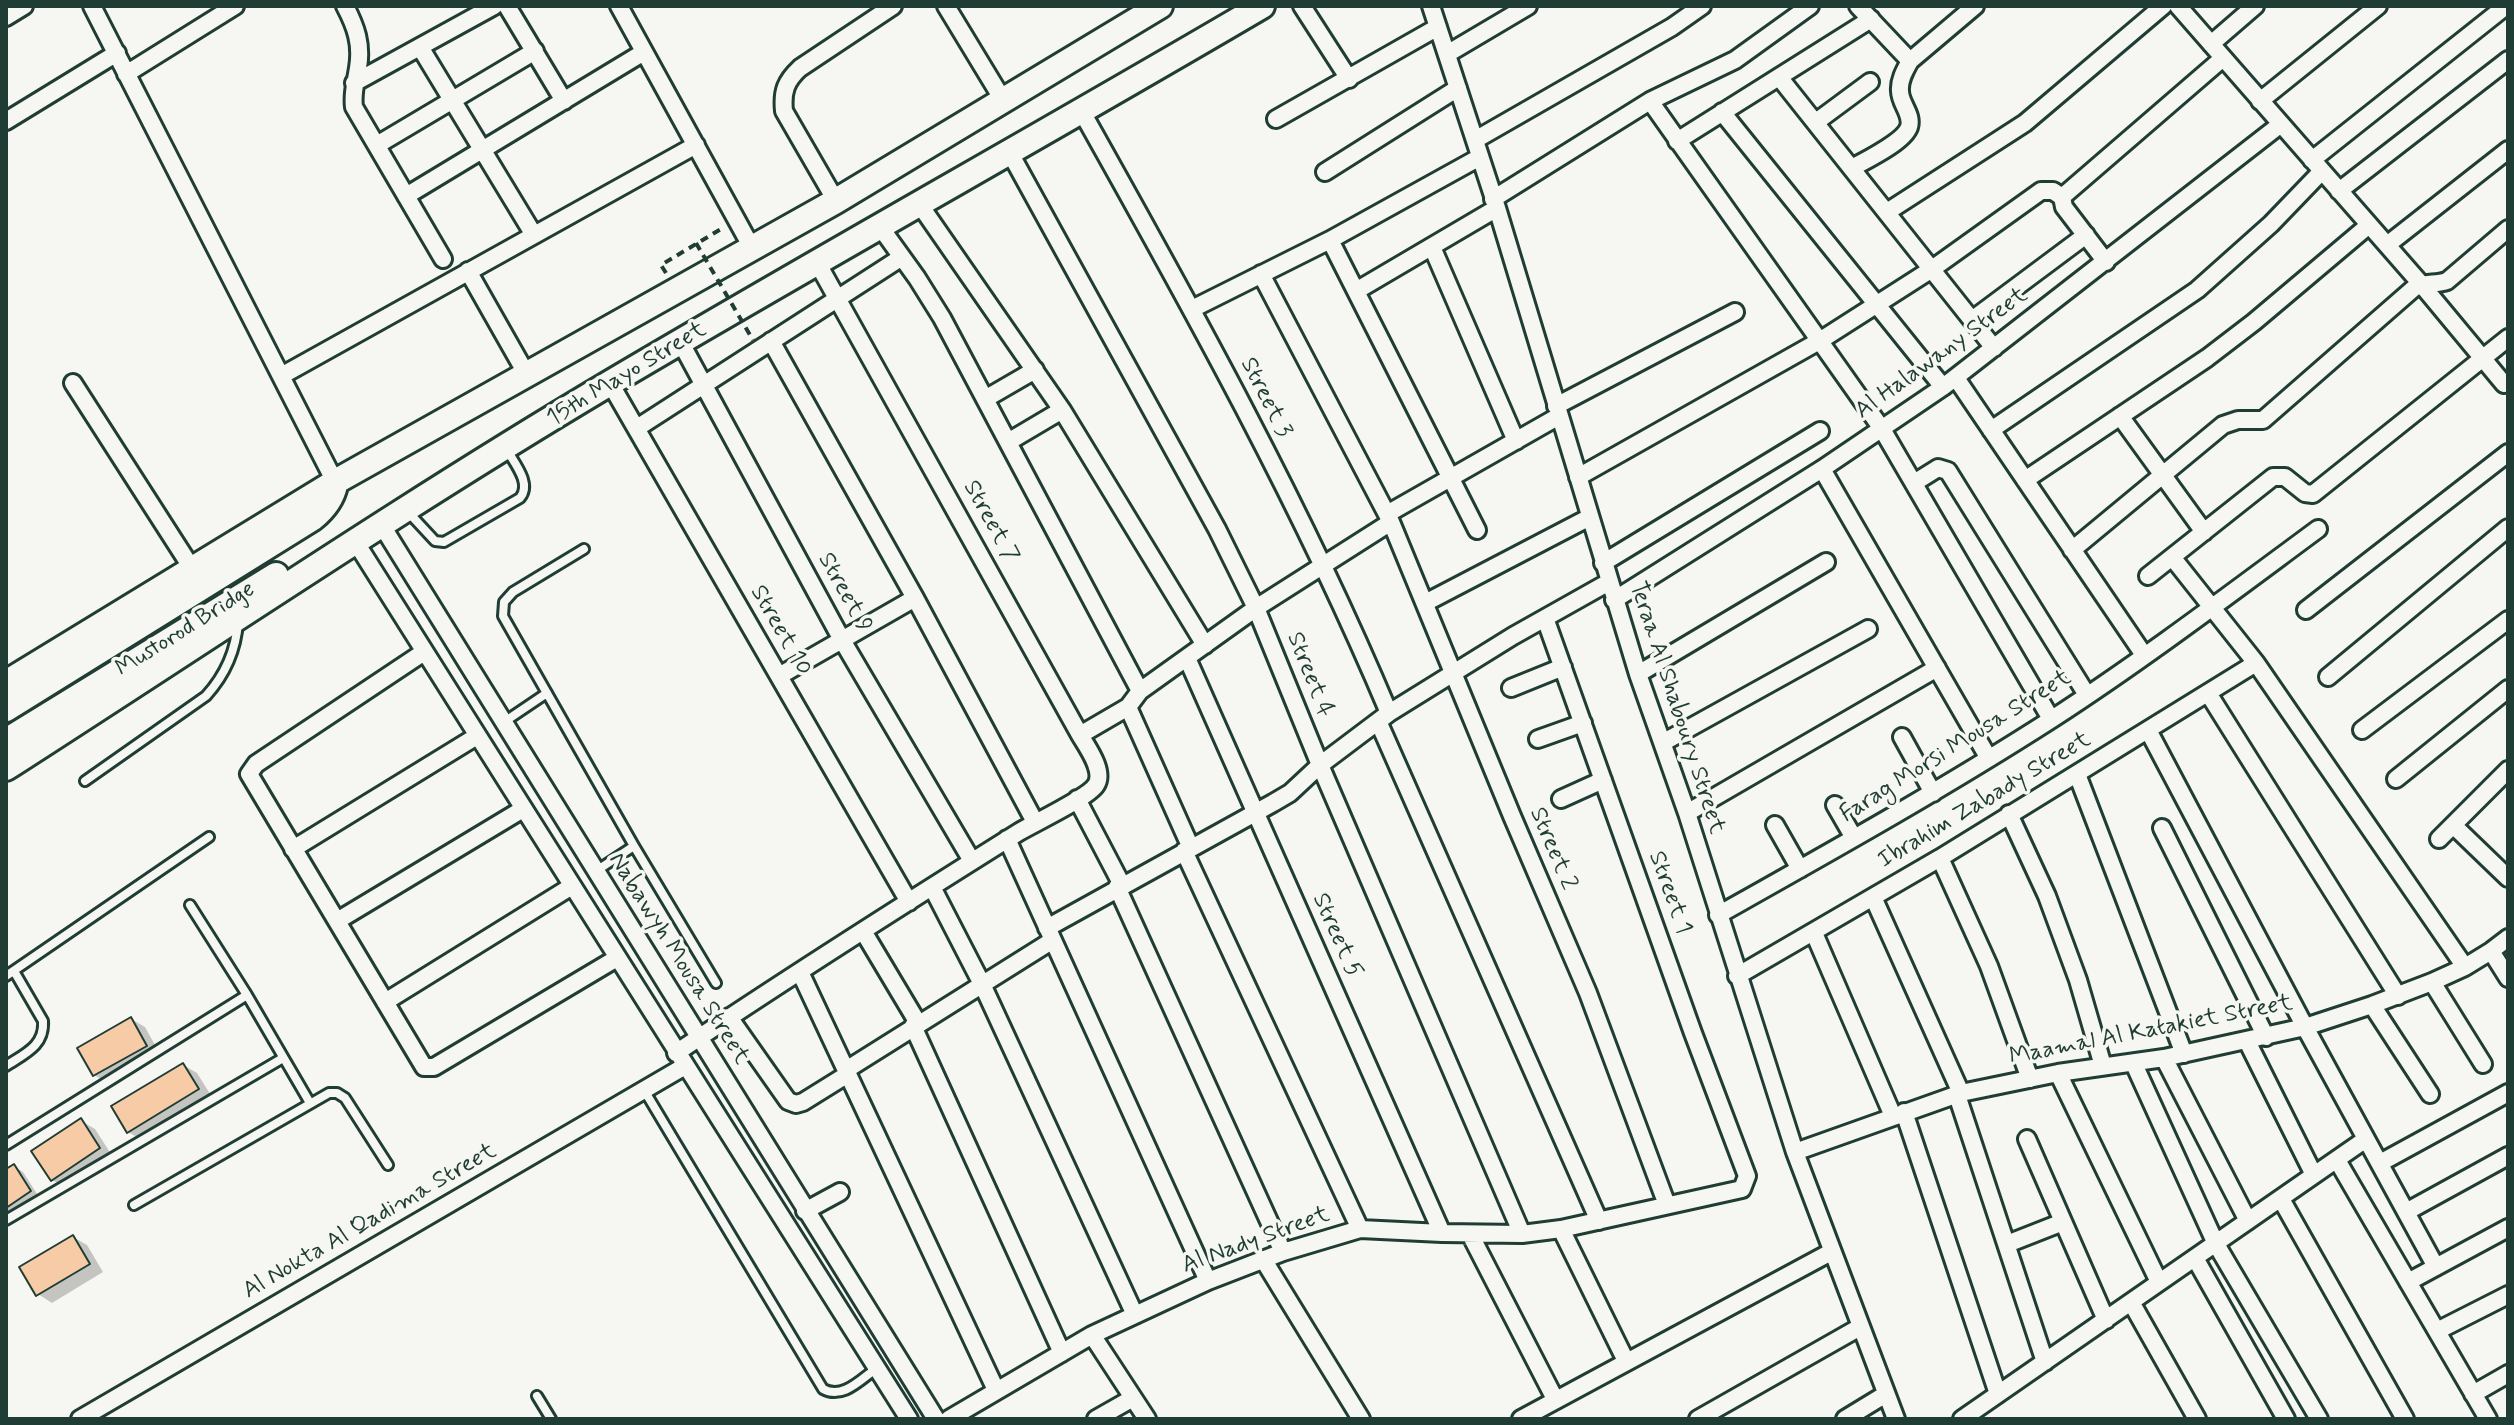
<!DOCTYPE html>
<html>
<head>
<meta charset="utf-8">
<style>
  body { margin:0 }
  #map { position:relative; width:2514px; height:1425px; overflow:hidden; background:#f6f6f2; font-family:Mynerve,sans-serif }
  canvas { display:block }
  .frame { position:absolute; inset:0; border:8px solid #1f3d34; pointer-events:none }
</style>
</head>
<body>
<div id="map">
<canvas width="2514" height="1425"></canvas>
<div class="frame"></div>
</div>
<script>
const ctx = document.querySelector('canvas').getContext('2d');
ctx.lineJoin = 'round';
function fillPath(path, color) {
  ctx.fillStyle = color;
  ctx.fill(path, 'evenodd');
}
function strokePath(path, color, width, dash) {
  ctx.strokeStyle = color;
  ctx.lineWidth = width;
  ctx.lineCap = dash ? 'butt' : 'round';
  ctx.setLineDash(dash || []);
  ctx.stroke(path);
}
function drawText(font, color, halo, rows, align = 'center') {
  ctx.font = font + ' Mynerve,sans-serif';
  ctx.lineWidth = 7;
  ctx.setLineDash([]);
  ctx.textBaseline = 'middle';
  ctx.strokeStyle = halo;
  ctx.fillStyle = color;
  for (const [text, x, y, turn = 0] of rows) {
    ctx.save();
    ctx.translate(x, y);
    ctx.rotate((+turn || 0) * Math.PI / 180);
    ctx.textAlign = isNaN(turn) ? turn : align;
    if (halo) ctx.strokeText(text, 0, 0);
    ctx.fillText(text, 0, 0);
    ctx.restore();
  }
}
fillPath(new Path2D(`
  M131 1019 145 1027 160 1054 108 1083 94 1075Z
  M183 1065 197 1073 212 1097 142 1140 128 1132Z
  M81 1121 95 1129 113 1157 66 1188 52 1180Z
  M14 1166 23 1172 39 1197 6 1218V1172Z
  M73 1237 87 1245 103 1272 52 1303 38 1294Z`), '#0003');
const building = new Path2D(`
  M131 1017 147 1046 93 1076 77 1048Z
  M183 1063 199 1089 127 1133 111 1106Z
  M81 1118 100 1148 51 1181 31 1151Z
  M14 1164 31 1191 6 1208V1169Z
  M73 1235 90 1264 36 1296 19 1267Z`);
fillPath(building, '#f6cba5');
strokePath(building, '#1f3d34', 2);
const lane = new Path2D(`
  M409 513 435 541 444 542 520 498C532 484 515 464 507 450
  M584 549 513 592 504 602 503 616 634 846 716 983
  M504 722 547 693
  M85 781 206 696C226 674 236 651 238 622
  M596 871 634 846
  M190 905 247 995 310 1103
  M6 976 209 837
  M6 1066C24 1054 45 1046 43 1021L14 971
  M644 1090 823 1389C843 1400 861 1379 877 1368
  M6 1145 247 995
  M134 1205 329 1093H337L345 1098 388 1165
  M6 1220 283 1058
  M537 1396 551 1419`);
const street = new Path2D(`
  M92 6 335 482
  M345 6C356 27 362 44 358 68 356 82 352 93 354 107L443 259
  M507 6 564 101
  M619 6 752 248
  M946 6 1003 100
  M1302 6 1349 79
  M1431 6 1497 208 1638 674 1687 813 1795 1152 1896 1419
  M1858 6 1910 61
  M2178 6 2421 284 2504 384
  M6 17 24 6
  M2211 44 2255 6
  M420 47 534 235
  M1447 54 1528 6
  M126 74 235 6
  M1779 77 1994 348
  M354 83 494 6
  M1650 101 1882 429 2051 719
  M2260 101 2378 6
  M1082 112C1192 308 1302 506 1389 713
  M1722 112 1943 387
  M1276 119 1438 27
  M6 121 117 53
  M1816 122 1870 82
  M1475 140 1672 27 1702 6
  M1677 141 1871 19
  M377 145 535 51
  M1010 153 1217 529 1256 608 1320 765 1522 1234
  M2312 160 2506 6
  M1852 168C1866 160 1904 142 1909 127 1913 114 1900 104 1900 91 1899 80 1905 70 1910 61L1975 6
  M1325 172 1458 88
  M2339 191 2508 60
  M406 196 644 52
  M1493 199 1650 101 1735 60 1810 6
  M836 201 784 111C782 91 786 81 800 68L893 6
  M920 205 1062 410 1205 645
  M1887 212 2025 123 2163 6
  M881 228 917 278 942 318 1140 691
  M1330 240 1477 530
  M2387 245 2508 150
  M1432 247 1516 441
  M2106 262 2064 207 2062 197 2223 58
  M468 271 527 375
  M1261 274 1391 522 1512 816 1588 993 1667 1205
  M1356 291 1497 208
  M1192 309 1330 240 1480 157
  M1972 320 2086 235
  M771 341 915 598 1035 822
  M681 343 842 640 972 861
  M281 376 696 145
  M1956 378 2144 655
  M73 383 193 570
  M610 383 909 902
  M985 399 1035 370
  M1556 406 1735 312
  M2120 416 2204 532
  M637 428 902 257
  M1991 430 2197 290 2271 224 2322 171
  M1008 442 1062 410
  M1822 469 1988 757
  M1578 477 1821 340 1932 269 2041 191H2053L2062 197
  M2025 480 2207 358 2254 322 2369 225
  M1914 483 1938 468 1948 471 2087 695
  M1387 514 1559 416
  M381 524 936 1419
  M355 541 909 1419
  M2072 550 2223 425 2238 420H2263L2414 288C2425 282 2435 285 2447 281L2508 229
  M2172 557 2256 663 2465 967
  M1603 563 1820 431
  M2148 576 2273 477H2285L2305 493 2313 494 2508 338
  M1614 600 1822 469 1943 387 2281 124
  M1425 603 1590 517
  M2306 610 2508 453
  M424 652 256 764 249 774 424 1067H434L617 958
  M1187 658 1442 1233
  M1638 674 1826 562
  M779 676 915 598
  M2328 677 2508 528
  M1511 688 1563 667
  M2208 693 2398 996
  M1128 707 1191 848
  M1378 721 1599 1221
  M2148 730 2305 1027 2436 1267
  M2362 730 2508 620
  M1080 735 1128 707 1140 691 1256 608 1391 522
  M1902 737 1933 793
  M1538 739 1583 723
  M1664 742 1868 629
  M2077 774 2184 1054
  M2396 779 2508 689
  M1077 799 1122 885
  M1561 799 1603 780
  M1835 805 1854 838
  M1687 813 1937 668
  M2009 814 2047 896 2078 980 2103 1066
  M1775 825 1800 869
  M2453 825 2508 878
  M2162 828 2266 1037
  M1007 839 1208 1281
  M2439 839 2508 770
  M293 849 477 736
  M1184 851 1360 1229
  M1940 858 1989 966 2030 1079
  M932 887 982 984 1135 1315
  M1117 887 1283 1252
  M1873 897 1961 1093
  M1718 915C1830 852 1943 789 2052 719 2143 660 2230 594 2318 529
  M337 921 523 809
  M1047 928 1273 803 1290 793 1320 765 1389 713 1513 636 1609 582
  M863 931 918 1023
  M1814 933 1893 1116
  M2491 951 2508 978
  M800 972 996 1390
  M1737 976 1940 858 2256 663
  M2432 982 2483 1064
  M385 1002 572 886
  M2372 1005 2430 1094
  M729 1017 788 1101 796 1104 803 1102 848 1074
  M913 1026 1062 1353
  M2247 1041 2314 1175
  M676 1053C789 977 904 904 1019 832 1034 823 1089 797 1096 785 1105 771 1087 747 1080 735L818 264
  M2164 1058 2248 1221
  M2134 1064 2216 1244 2319 1419
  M846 1070 1053 940
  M2058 1073 2159 1282
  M1957 1095 2045 1362
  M1904 1112 1998 1394
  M2027 1139 2106 1320
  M1795 1152 1961 1093 2058 1073 2164 1058 2305 1027 2372 1005 2432 982 2465 967 2491 951 2508 938
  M2337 1160 2488 1419
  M2380 1163 2508 1093
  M2281 1199 2405 1419
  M805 1211 840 1192
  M2406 1212 2508 1156
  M1561 1229 1626 1361
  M1470 1234 1555 1399
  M2007 1244 2063 1222
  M2195 1258 2286 1419
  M1263 1259 1361 1419
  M2408 1282 2508 1228
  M2131 1302 2197 1419
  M2437 1331 2508 1295
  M1092 1335 1147 1419
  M2473 1394 2508 1374
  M80 1419 685 1066
  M949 1419 1092 1335 1208 1281 1283 1252 1360 1229 1442 1233 1522 1234 1561 1229 1742 1189 1747 1176 1693 1033 1545 618
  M1096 1419 1133 1398
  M1521 1419 1831 1252
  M1698 1419 1860 1327
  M1845 1419 1886 1394
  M1962 1419 2366 1139`);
const secondary = new Path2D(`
  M6 683 335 482 836 201 1160 6
  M6 709 313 518C324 509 332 499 335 485
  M6 741 276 575
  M6 768C207 639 405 505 610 383 826 255 1046 133 1262 6`);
strokePath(lane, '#1f3d34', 14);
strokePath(street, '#1f3d34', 22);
strokePath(secondary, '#1f3d34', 30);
strokePath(new Path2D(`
  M666 273 661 265 721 229`), '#1f3d34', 4, [8, 6]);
strokePath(lane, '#f6f6f2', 8);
strokePath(street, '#f6f6f2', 16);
strokePath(secondary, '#f6f6f2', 24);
strokePath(new Path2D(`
  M696 243 753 340`), '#1f3d34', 4, [8, 6]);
drawText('24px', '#1f3d34', '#f6f6f2', [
  ["Al Halawany Street",1942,354,-36],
  ["15th Mayo Street",627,375,-31],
  ["Street 3",1265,398,63],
  ["Street 7",990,522,61],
  ["Street 9",844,593,61],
  ["Mustorod Bridge",186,630,-32],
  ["Street 10",780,631,60],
  ["Street 4",1309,675,68],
  ["Teraa Al Shaboury Street",1676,708,72],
  ["Farag Morsi Mousa Street",1956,747,-32],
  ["Ibrahim Zabady Street",1985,801,-31],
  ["Street 2",1552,849,67],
  ["Street 1",1669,893,70],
  ["Street 5",1336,936,66],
  ["Nabawyh Mousa Street",678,959,58],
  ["Maamal Al Katakiet Street",2151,1031,-11],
  ["Al Nokta Al Qadima Street",370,1222,-30],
  ["Al Nady Street",1256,1241,-20]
]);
</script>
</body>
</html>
